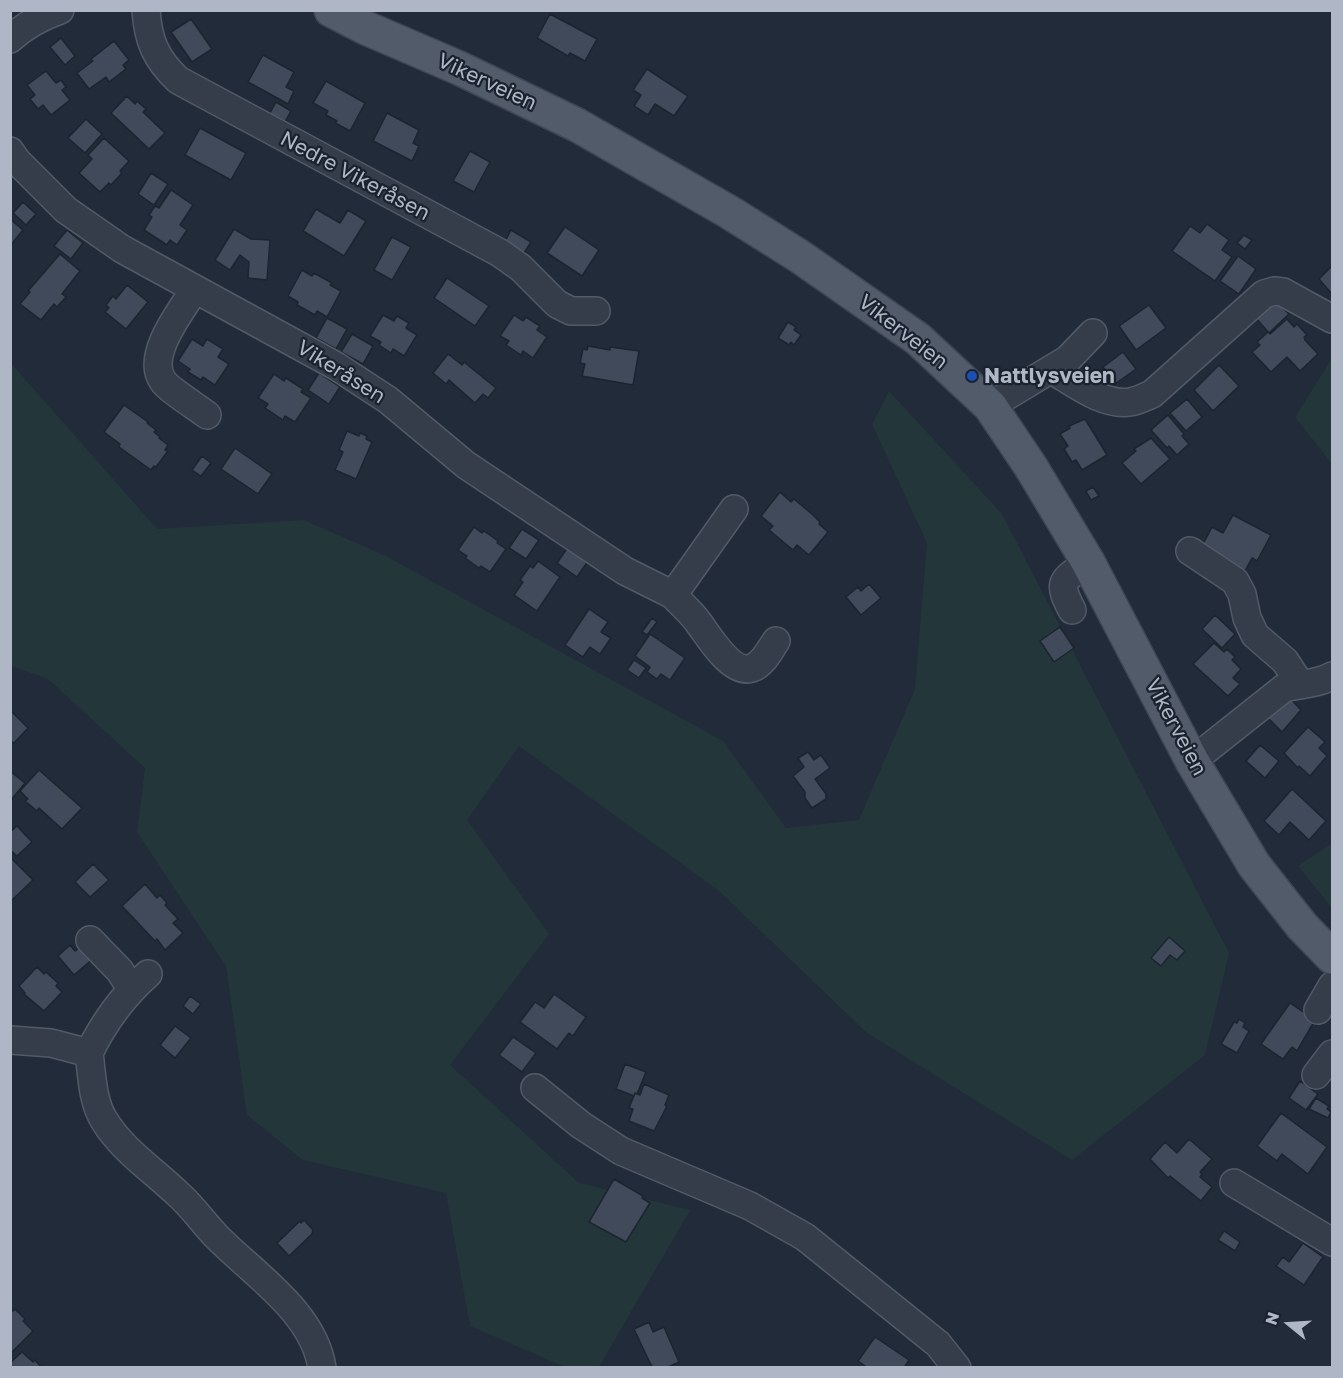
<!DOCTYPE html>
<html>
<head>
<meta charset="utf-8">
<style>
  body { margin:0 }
  #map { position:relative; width:1343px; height:1378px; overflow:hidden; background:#212b39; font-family:"Golos Text",sans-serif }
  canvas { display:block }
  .frame { position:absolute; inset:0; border:12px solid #afb7c6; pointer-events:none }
  .north { position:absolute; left:1259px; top:1294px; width:60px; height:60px; -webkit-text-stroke:4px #1a222e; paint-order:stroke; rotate:288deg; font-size:16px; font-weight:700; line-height:24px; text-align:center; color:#afb7c6 }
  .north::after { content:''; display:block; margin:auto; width:21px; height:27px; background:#afb7c6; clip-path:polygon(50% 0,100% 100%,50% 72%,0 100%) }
</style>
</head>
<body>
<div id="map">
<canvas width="1343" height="1378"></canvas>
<div class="frame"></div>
<div class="north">N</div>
</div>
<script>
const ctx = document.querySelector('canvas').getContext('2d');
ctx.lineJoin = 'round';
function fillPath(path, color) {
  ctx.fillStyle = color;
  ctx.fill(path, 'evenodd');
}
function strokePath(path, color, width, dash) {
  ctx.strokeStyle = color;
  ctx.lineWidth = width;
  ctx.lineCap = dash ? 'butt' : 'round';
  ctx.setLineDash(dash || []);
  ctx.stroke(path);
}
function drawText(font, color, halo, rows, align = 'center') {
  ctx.font = font + ' "Golos Text",sans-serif';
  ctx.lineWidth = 4.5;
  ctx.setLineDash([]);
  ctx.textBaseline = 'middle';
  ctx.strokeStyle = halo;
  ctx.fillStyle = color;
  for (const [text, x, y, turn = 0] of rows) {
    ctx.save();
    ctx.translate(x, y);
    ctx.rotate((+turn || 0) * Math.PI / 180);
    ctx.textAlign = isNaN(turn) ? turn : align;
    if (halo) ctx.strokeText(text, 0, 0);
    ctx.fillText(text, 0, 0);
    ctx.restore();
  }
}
fillPath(new Path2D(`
  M1331 360 1332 361V464L1295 417Z
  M10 362 157 529 304 520 386 556 723 741 786 828 859 820 915 689 927 543 872 424 889 391 1002 514 1229 953 1205 1055 1072 1160 867 1033 718 890 519 746 467 820 549 934 450 1065 579 1183 690 1210 599 1367H565L470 1326 446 1193 303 1160 247 1115 226 966 137 832 145 768 48 679 11 666Z
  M1332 843V908L1298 866Z`), '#23373a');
const building = new Path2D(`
  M550 14 597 39 585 61 570 53 568 56 537 38Z
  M191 19 212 49 192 62 171 32Z
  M61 38 75 56 65 65 50 47Z
  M114 41 129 60 123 65 126 69 109 82 106 77 89 89 77 73 93 61 91 59Z
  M263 55 294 72 286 87 294 91 288 104 248 82Z
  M647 69 688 96 674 116 655 104 648 115 634 106 641 95 633 90Z
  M46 71 56 83 61 80 66 87 62 90 70 100 51 115 43 105 38 109 30 99 35 95 27 85Z
  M326 81 365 103 350 131 335 123 337 121 326 115 328 111 313 103Z
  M127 96 135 104 137 101 146 109 143 112 165 133 149 149 111 113Z
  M276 102 291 111 282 127 267 118Z
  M387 113 419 130 413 143 419 146 412 161 373 141Z
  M86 119 102 134 85 153 68 138Z
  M200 128 246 153 231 180 185 155Z
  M104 138 129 161 120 171 122 173 111 185 109 183 100 192 79 173 92 159 88 155Z
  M470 151 490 162 474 192 453 181Z
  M151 173 168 184 154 205 138 194Z
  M171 190 193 205 180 225 187 230 177 245 170 240 167 245 144 230 152 217 149 215 155 206 159 208Z
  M23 202 36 214 26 225 13 213Z
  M316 209 340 223 348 210 366 221 344 256 303 231Z
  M10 219 23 230 10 246Z
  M1207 224 1229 240 1222 250 1232 257 1215 281 1172 251 1190 226 1200 233Z
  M565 227 599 250 582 276 547 253Z
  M234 229 251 239 270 240 267 280 248 278 249 262 240 255 230 270 215 260Z
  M67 230 83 243 71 259 54 246Z
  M511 230 531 242 521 258 502 247Z
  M1244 235 1252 240 1245 249 1237 243Z
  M392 237 411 247 392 280 374 270Z
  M60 254 80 271 62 294 66 297 57 307 54 304 41 320 20 304 30 292 28 291Z
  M1238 256 1256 269 1239 294 1220 281Z
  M1332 266V294L1319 279Z
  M302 270 312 276 314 273 332 283 330 285 341 291 327 317 317 311 315 315 297 305 298 302 288 296Z
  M447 278 489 306 475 326 434 298Z
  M127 285 148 302 126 329 105 312 109 308 106 305 113 296 116 299Z
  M1274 299 1289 314 1269 333 1255 317Z
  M1149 305 1166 328 1136 350 1119 326Z
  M383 315 394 321 397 316 409 323 406 328 417 335 404 356 393 349 391 353 379 345 381 342 370 336Z
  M514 315 523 321 526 317 540 326 537 330 547 337 533 358 523 351 521 355 506 345 509 341 500 336Z
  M327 318 347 329 336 349 316 338Z
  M1287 319 1294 327 1297 324 1307 335 1304 337 1305 340 1318 354 1300 371 1287 357 1271 372 1252 352 1260 345 1257 342 1268 332 1270 334Z
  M788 322 796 327 794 330 801 335 794 345 791 342 789 345 778 338Z
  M352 334 373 346 363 364 341 352Z
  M192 339 203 346 207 339 223 349 218 357 229 364 215 385 203 377 201 380 188 372 190 369 178 361Z
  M588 346 610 350V347L639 351 633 385 582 376 585 364 580 363 583 349 587 350Z
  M1123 352 1136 369 1115 384 1103 367Z
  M448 354 462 365 464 362 496 388 488 398 483 394 475 403 449 380 446 384 433 373Z
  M1219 365 1239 386 1213 411 1194 390Z
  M319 373 340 387 329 404 308 390Z
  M274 374 284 381 286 378 303 389 301 392 311 398 295 422 285 416 283 420 265 408 268 404 258 398Z
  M1187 399 1202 417 1186 431 1170 413Z
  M124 405 148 422 147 423 156 430 154 432 160 437 159 438 168 445 165 450 168 451 156 467 154 466 151 470 119 447 120 444 104 432Z
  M1168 415 1184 434 1182 436 1189 444 1177 455 1169 446 1167 448 1151 430Z
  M1085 419 1107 455 1082 470 1076 460 1072 462 1064 449 1068 446 1060 434 1070 428 1069 426Z
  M347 431 359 436 360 433 367 436 366 439 372 442 356 479 335 470 343 452 339 450Z
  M1151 438 1170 459 1141 484 1122 463 1136 451 1134 449Z
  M235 448 272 474 258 494 221 469Z
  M202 456 211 463 201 476 192 470Z
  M1093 487 1099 496 1091 500 1086 491Z
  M780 492 791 502 794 499 813 515 820 522 819 524 828 532 809 555 797 545 793 550 769 530 773 526 761 516Z
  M1233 515 1271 535 1257 561 1252 558 1245 571 1201 548 1212 527 1223 533Z
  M474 527 482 533 484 531 498 541 497 543 506 549 490 572 481 566 479 568 465 558 467 556 458 550Z
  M522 529 539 540 526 559 509 548Z
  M568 547 588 561 577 577 557 563Z
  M538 561 560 577 537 611 514 595 523 582 520 580 530 566 533 568Z
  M869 584 881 598 861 615 846 597 858 587 861 591Z
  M589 609 608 622 601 632 611 638 600 654 590 647 583 657 565 645Z
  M1215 615 1235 634 1222 648 1202 629Z
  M652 618 657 622 647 635 642 632Z
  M1060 627 1074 648 1054 662 1040 641Z
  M650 634 685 658 670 680 661 674 657 679 647 672 650 667 635 656Z
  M1214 643 1224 652 1227 649 1235 657 1232 660 1241 669 1233 678 1240 684 1228 696 1193 664Z
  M634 660 646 668 639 678 627 670Z
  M1289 697 1301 710 1282 732 1267 717Z
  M10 710 28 728 14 743 10 741Z
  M1308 727 1325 742 1319 748 1327 756 1310 776 1299 766 1298 768 1284 753Z
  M1260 745 1279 761 1265 778 1246 761Z
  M808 752 814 760 821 755 830 768 815 779 826 794V799L812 808 805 798V792L793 776 804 767 798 758Z
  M39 770 82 808 62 829 39 808 37 811 25 801 28 799 20 791Z
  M10 771 25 783 11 800H10Z
  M1292 789 1326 821 1309 840 1290 822 1279 835 1264 821Z
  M17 826 32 842 17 856 10 850V832Z
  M10 857 33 880 11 901 10 900Z
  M93 864 109 880 90 897 75 882Z
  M145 884 157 898 160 895 167 903 165 905 178 919 173 923 183 933 165 950 157 939 155 941 122 906Z
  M1169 937 1185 951 1177 960 1170 955 1161 966 1151 958Z
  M84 944 95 957 74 975 58 956 70 945 75 951Z
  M37 967 44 974 46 972 58 983 56 986 62 992 44 1011 24 994 25 993 19 986Z
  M554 994 586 1017 573 1036 569 1033 557 1049 520 1022 535 1002 544 1008Z
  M190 996 201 1004 193 1014 183 1006Z
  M1290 1003 1315 1020 1297 1051 1292 1047 1283 1059 1261 1044Z
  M1239 1019 1245 1023 1243 1027 1249 1031 1237 1053 1221 1044 1234 1022 1237 1023Z
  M175 1026 191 1038 175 1058 160 1045Z
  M513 1037 536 1053 522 1072 499 1055Z
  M625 1064 646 1072 637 1094 635 1093 634 1096 616 1089Z
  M1300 1081 1318 1094 1306 1110 1289 1098Z
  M644 1084 669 1095 665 1105 667 1106 654 1131 629 1121 633 1109 629 1108 635 1093 640 1095Z
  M1316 1098 1329 1106 1327 1109 1331 1112 1328 1118 1309 1109Z
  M1281 1113 1327 1147 1308 1174 1282 1154 1277 1161 1257 1146Z
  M1189 1139 1212 1159 1200 1172 1202 1174 1200 1177 1212 1187 1201 1201 1170 1176 1168 1178 1150 1159 1165 1142 1177 1153Z
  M614 1179 643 1196 642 1198 650 1203 626 1242 589 1222Z
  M304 1220 313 1230 312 1234 289 1256 277 1243 300 1221 301 1223Z
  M1224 1231 1240 1242 1235 1251 1218 1240Z
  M1303 1243 1323 1257 1304 1285 1276 1266 1283 1257 1289 1262Z
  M10 1308 13 1311 15 1309 25 1319 23 1321 33 1331 10 1354Z
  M649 1322 653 1332 664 1327 679 1362 666 1368H653L650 1363 634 1329Z
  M875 1337 909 1360 904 1368H868L858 1361Z
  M22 1352 33 1362 35 1360 42 1368H10V1363Z`);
fillPath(building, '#404a5b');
strokePath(building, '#1c2430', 1.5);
const minor = new Path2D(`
  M146 10C148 41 156 59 178 80L500 253 521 268 557 304 571 311H596
  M10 39C25 25 40 17 60 10
  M10 151 17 161 66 210 122 249 336 366 388 400 466 465 625 571 673 595
  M195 289C181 311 145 356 163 381 168 389 198 408 207 415
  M1052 370C1074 383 1103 406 1130 402 1137 401 1145 397 1152 394L1264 294 1274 291 1283 292 1332 319
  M990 406 1068 359 1093 333
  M734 509 673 595C681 604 691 612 698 622 708 635 731 675 752 668 763 664 770 650 776 641
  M1190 551 1235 581 1242 594 1247 618 1255 635 1285 661 1300 684
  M1072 610C1056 580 1063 581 1088 562
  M1192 761 1284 688C1300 684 1318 684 1332 676
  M90 940 120 971 131 989
  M1318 1010 1332 986
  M10 1040 51 1043 89 1053C92 1074 92 1101 104 1120 122 1150 153 1170 178 1194 193 1207 204 1224 218 1238 255 1275 314 1313 322 1368
  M89 1053C104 1022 122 997 148 974
  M1316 1075 1332 1054
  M535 1088 581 1125 621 1151 750 1206 805 1237 938 1344 957 1368
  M1234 1183 1332 1242`);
const major = new Path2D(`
  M331 10 366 28 459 68 577 125 729 212 799 256 918 339 990 406 1031 467 1088 562 1192 761 1254 865 1302 926 1332 957`);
strokePath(minor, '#525a67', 30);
strokePath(major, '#3e4653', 36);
strokePath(minor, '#343d49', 27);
strokePath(major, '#525b6a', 33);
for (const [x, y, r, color] of [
  [972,376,6,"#1a4fb4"]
]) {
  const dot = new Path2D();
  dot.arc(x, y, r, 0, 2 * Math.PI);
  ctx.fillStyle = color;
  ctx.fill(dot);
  strokePath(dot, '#1a222e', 2);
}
drawText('21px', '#afb7c6', '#1a222e', [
  ["Vikerveien",487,82,25],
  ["Nedre Vikeråsen",355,176,28],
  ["Vikerveien",903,332,38],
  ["Vikeråsen",341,372,32],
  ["Vikerveien",1176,727,62]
]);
drawText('bold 21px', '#afb7c6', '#1a222e', [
  ["Nattlysveien",984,376]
], 'left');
</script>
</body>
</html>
